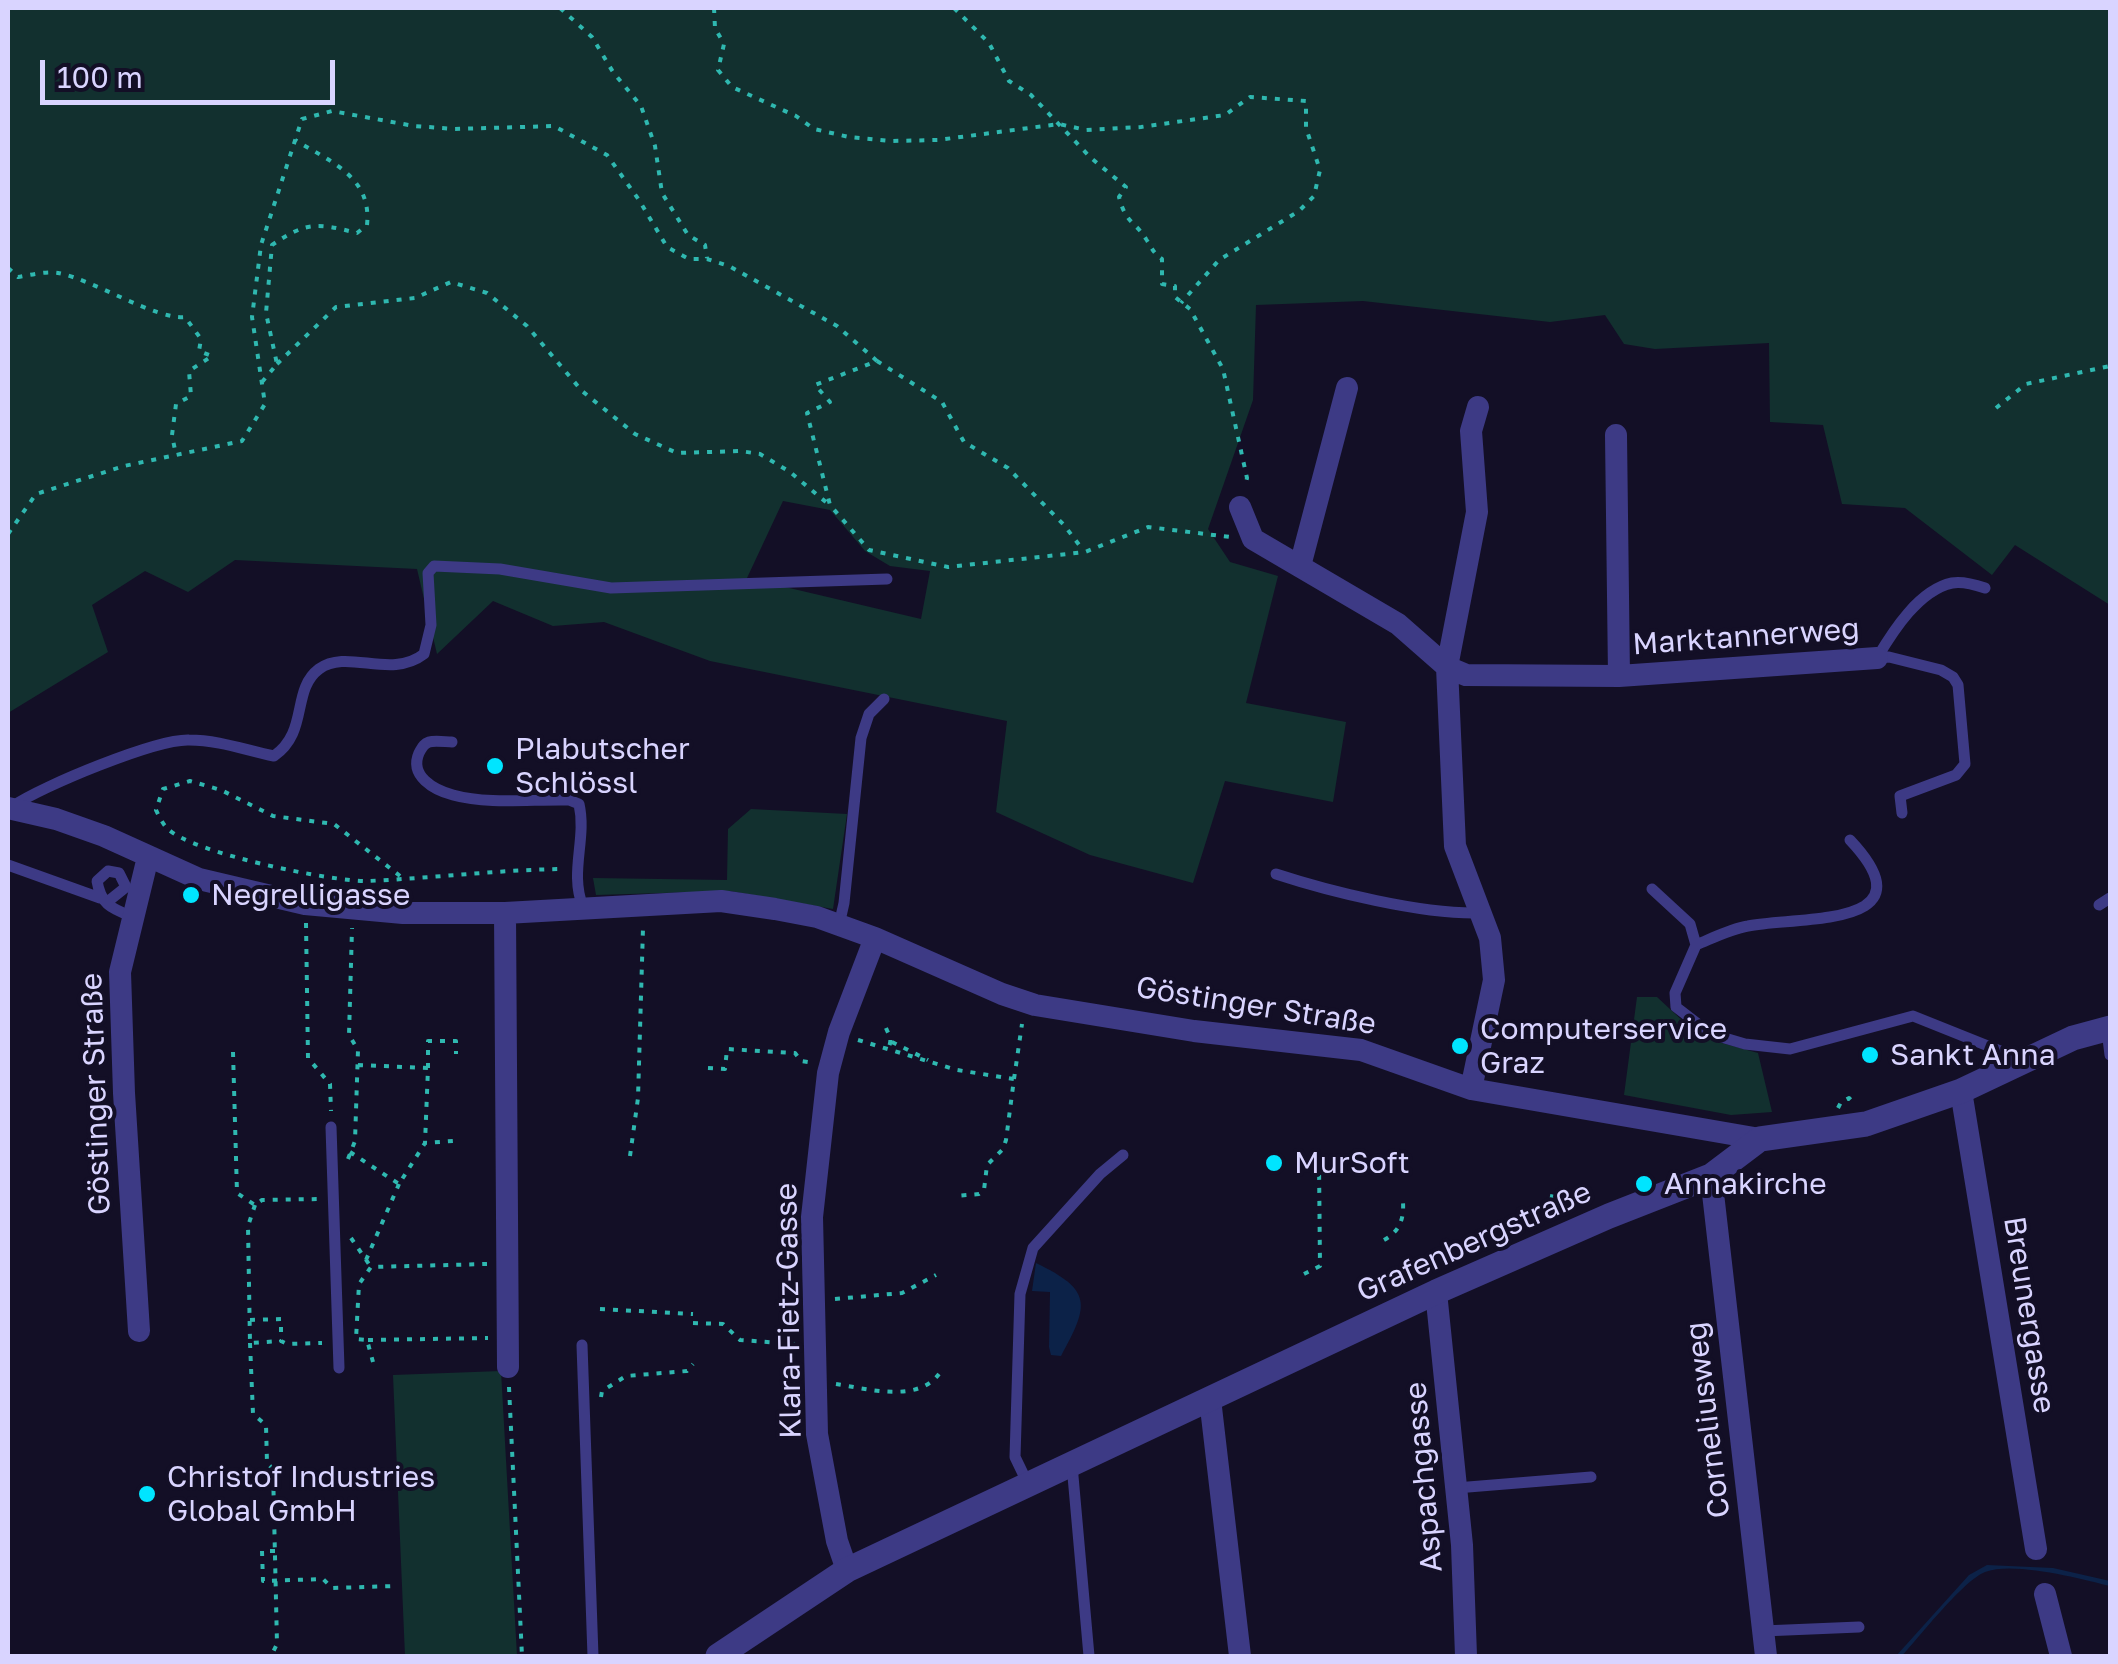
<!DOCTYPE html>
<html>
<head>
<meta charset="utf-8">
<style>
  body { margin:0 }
  #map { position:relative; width:2118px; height:1664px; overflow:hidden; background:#130f26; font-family:"Golos Text",sans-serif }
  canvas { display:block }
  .frame { position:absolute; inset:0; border:10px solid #d9d4ff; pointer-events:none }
  .scale { position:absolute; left:40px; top:60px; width:295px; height:45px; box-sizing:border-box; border:5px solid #d9d4ff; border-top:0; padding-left:12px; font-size:30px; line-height:35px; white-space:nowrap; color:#d9d4ff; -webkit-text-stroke:8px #130f26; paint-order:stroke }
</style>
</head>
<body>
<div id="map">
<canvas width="2118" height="1664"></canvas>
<div class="frame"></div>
<div class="scale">100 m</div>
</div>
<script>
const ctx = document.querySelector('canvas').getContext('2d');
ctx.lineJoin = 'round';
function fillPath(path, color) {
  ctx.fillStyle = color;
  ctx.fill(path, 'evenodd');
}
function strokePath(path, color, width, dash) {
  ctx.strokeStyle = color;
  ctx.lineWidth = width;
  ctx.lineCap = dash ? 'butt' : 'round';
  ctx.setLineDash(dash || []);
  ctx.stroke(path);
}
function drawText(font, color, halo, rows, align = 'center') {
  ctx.font = font + ' "Golos Text",sans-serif';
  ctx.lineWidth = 8;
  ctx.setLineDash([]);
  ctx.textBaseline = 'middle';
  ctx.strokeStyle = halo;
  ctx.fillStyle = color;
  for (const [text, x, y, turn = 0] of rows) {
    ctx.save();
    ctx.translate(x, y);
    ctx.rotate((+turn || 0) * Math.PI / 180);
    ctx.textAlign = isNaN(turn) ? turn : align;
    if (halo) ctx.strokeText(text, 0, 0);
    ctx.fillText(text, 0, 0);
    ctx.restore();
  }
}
fillPath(new Path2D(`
  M8 8H2110V605L2015 545 1992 575 1905 508 1842 504 1823 425 1770 422 1769 343 1655 349 1624 344 1605 315 1550 322 1363 301 1256 305 1253 400 1208 529 1230 562 1278 576 1246 703 1346 722 1333 802 1225 781 1193 883 1090 855 996 812 1007 721 710 661 604 622 553 626 493 601 437 654 417 569 235 560 188 592 145 571 92 605 108 652 8 713ZM783 501 830 510 865 551 890 566 930 571 921 619 747 578Z
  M751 809 847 814 833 909 730 891 596 895 593 878 727 880 728 829Z
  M1637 997H1657L1700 1037 1758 1053 1772 1112 1731 1115 1624 1095Z
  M501 1371 517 1656H405L393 1375Z`), '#12302f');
fillPath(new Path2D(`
  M1036 1263C1092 1290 1090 1304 1061 1356L1051 1355 1049 1347 1050 1292 1032 1291Z
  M1987 1565 2053 1568 2110 1581V1586C2081 1579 2014 1561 1985 1572 1964 1580 1919 1637 1902 1656H1896L1969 1575Z`), '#0c2248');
strokePath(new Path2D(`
  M560 8 592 37 613 72 641 106 655 146 662 193 688 235 705 245 707 258
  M714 8 715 28 724 44 718 70 732 87 796 116 814 129 849 137 891 141 938 140 1059 124 1086 130 1141 127 1225 115 1250 97 1306 101V128L1320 170 1314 196 1299 211 1219 260 1181 303
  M954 8 989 43 1009 81 1031 95 1091 158 1126 187 1119 197C1126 224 1135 221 1146 239 1152 248 1153 253 1162 259V284L1175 286V297L1190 309 1223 369 1247 478 1245 486
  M8 268 18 277C30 275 46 271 58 273 92 279 156 320 185 317L201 339 199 351 212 356 189 371 191 396 176 404 172 435 176 455
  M877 361 942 402 964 442 1008 468 1064 525 1083 550
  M277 364 336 307 415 298 451 282 487 293 527 326 582 391 635 434 677 453 740 451 760 454 790 472 827 503
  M262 382 277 364 266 313 272 245C307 221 318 223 357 233L367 225C372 177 331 162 295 140
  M1996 408 2026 384 2110 366
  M8 534 36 494 124 466 242 441 265 404 252 317 261 245 302 119 332 111 414 126 455 129 554 126 607 155 639 200 667 247 689 259H707L729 266 837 326 877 361 815 385 830 402 807 413 830 505 869 550 948 567 1085 552 1148 527 1230 537
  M400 876 334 824 273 816 221 790 190 781 163 789 156 810C159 816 163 825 168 829 192 853 333 882 368 881 433 878 497 870 561 869
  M306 923 308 1058 330 1084 331 1111
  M886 1028C889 1036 893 1038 888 1049
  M858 1040 957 1070 1014 1079 1006 1140 1003 1149 987 1165 984 1190 979 1194 956 1196
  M892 1042 928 1060
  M233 1052 237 1193 255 1205 262 1200 320 1199
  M358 1065 428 1068 425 1143
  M428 1068V1041H456V1054
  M708 1068 725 1069 727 1049 795 1053 801 1061 808 1062
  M1014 1079 1022 1024
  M1838 1108 1841 1102 1849 1098 1856 1105
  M350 1152 399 1184 425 1143 453 1141
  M630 1156 638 1098 643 928
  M348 1159 355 1141 358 1050 349 1035 352 928
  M1550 1196 1585 1203
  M255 1205 248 1226 250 1343 281 1341
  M351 1238 371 1267
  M1384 1240C1400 1231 1404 1219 1403 1202
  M366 1260 399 1184
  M1304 1274 1320 1266 1319 1162
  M835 1299 902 1293 936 1275
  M600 1309 693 1314
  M250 1320 281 1319V1341L287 1344 322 1343
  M693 1323 723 1324 740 1340 795 1344
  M368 1340 488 1338
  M250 1343 253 1414 266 1425 267 1463 273 1469 277 1644 271 1656
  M373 1362 367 1340 356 1339 359 1284 371 1267 487 1264
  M836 1384C868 1389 917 1403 939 1374
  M509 1387 522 1656
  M601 1397 602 1391 626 1376 687 1371 693 1364
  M275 1551H262L263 1581 323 1579 332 1588 395 1586`), '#2fb8b0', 4, [5, 8]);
strokePath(new Path2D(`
  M1877 658 1889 657 1941 670 1953 677 1958 685 1965 764 1956 775 1900 796 1902 813
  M1877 658C1893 631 1919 590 1952 583 1962 581 1976 585 1985 588
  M452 742C446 742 435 740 429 742 423 744 422 748 419 753 409 776 434 790 453 795 489 805 532 799 569 800L579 804C587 839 569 872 583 907
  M13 806C42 786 156 739 189 740 219 740 245 750 274 756 309 732 291 690 319 669 348 648 390 680 424 654L431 625 428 573 434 566 500 569 611 588 887 579
  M1850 840C1934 929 1798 916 1748 926 1730 929 1713 938 1696 945L1675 993 1676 1007 1711 1034 1745 1044 1790 1049 1913 1016 2023 1060
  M8 865 100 898
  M1276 874C1331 892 1421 914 1478 913
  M1652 889 1690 924 1696 945
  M111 899 126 887 119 873 108 871 97 881C101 905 111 908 133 917
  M2099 905 2110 898
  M839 925 844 903 861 738 869 714 884 699
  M2107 1030 2110 1055
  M331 1127 339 1368
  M582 1345 593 1656
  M1072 1465 1089 1656
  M1028 1484 1015 1457 1020 1294 1033 1248 1100 1174 1123 1155
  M1456 1488 1591 1477
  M1763 1631 1859 1627`), '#3d3a85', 11);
strokePath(new Path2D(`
  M1616 435 1619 676
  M1240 507 1253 539 1398 624 1447 667 1466 675 1619 676 1877 658
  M1300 566 1347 388
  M8 808 56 819 104 836 199 879 305 904 403 913H505L721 901 775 909 817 917 875 938 1002 994 1035 1005 1194 1031 1361 1050 1471 1089 1760 1139
  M505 913 508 1367
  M1471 1089 1494 980 1490 938 1455 846 1447 667 1477 512 1471 431 1478 407
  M1961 1091 2036 1549
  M1711 1176 1766 1656
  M1436 1292 1462 1545 1466 1656
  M139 1331 124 1093 120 972 148 857
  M1210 1399 1240 1656
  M847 1570 837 1541 817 1434 812 1217 828 1073 839 1032 875 938
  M2045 1594 2061 1656`), '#3d3a85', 22);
strokePath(new Path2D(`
  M718 1656 847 1570 1436 1292 1609 1216 1711 1176 1760 1139 1866 1124 1961 1091 2073 1038 2110 1028`), '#3d3a85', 25);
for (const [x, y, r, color] of [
  [495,766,10,"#00e5ff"],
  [191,895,10,"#00e5ff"],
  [1460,1046,10,"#00e5ff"],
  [1870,1055,10,"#00e5ff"],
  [1274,1163,10,"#00e5ff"],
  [1644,1184,10,"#00e5ff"],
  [147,1494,10,"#00e5ff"]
]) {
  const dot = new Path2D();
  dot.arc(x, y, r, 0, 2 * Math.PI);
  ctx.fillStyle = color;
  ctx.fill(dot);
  strokePath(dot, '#130f26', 4);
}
drawText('30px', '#d9d4ff', '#130f26', [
  ["Marktannerweg",1746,637,-4],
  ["Göstinger Straße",1256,1006,9],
  ["Göstinger Straße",96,1094,-92],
  ["Grafenbergstraße",1474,1242,-24],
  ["Klara-Fietz-Gasse",789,1311,-91],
  ["Breunergasse",2029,1315,81],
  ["Corneliusweg",1708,1420,-97],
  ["Aspachgasse",1424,1477,-95]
]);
drawText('30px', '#d9d4ff', '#130f26', [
  ["Plabutscher",515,749],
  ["Schlössl",515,783],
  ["Negrelligasse",211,895],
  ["Computerservice",1480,1029],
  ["Graz",1480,1063],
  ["Sankt Anna",1890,1055],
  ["MurSoft",1294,1163],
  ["Annakirche",1664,1184],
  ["Christof Industries",167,1477],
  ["Global GmbH",167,1511]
], 'left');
</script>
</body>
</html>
